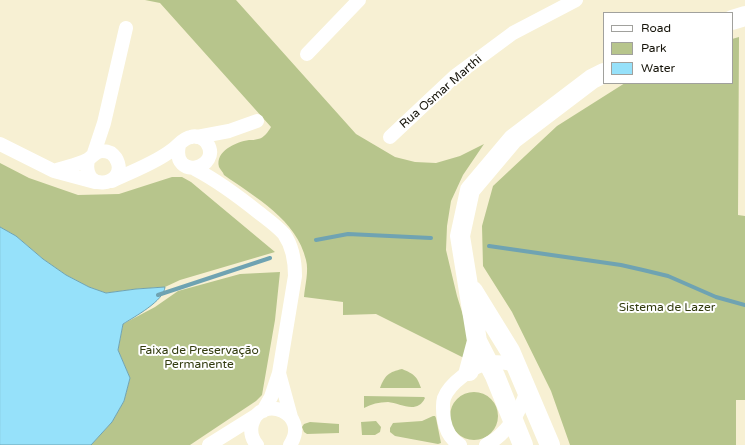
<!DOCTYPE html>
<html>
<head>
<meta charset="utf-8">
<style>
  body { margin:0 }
  #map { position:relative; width:745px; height:445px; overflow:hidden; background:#f7f0d3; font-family:"Varela Round",sans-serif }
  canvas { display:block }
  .legend { position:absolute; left:603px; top:12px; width:130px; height:72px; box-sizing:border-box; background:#fff; border:1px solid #a1a19d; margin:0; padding:5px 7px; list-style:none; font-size:12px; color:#151309 }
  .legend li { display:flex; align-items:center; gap:8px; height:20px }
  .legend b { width:20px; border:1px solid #a1a19d }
</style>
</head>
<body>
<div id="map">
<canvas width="745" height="445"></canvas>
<ul class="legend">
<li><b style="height:5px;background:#fff"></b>Road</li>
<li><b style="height:11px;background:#b7c58c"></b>Park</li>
<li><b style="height:11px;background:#96e1fa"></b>Water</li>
</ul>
</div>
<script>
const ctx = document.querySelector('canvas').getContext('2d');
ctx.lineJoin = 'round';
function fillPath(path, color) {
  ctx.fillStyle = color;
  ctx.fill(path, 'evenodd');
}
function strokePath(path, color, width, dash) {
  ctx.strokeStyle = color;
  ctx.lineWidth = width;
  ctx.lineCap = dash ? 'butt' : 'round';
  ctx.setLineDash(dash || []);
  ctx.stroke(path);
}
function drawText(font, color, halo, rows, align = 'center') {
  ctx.font = font + ' "Varela Round",sans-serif';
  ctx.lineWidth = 4;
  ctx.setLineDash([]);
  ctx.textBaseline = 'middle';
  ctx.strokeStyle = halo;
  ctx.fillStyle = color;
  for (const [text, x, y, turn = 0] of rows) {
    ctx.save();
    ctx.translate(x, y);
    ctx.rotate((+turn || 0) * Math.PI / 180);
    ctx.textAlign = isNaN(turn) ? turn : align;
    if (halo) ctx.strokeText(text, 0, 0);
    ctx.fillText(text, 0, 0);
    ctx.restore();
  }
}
fillPath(new Path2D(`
  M145 0H236L356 134 395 157 415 162 436 163 460 156 484 144 463 175 451 201 447 226 446 250 457 296 466 325 470 361 376 314 343 315V302L304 297C305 285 309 271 306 260 297 220 255 197 224 175 223 172 220 169 219 167 215 151 236 142 249 140 252 140 255 140 258 139 264 138 268 132 271 127L160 3Z
  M739 37 738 215 745 216V400H687H736V445H570L551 391 512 312 483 266 482 226 493 186 557 126 625 83H732V39Z
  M0 163 29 178 78 195 119 194 172 177H182L191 182 275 252 180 280 165 287 136 289 106 293 89 287 66 275 43 259 16 236 0 227Z
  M280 272 275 320 262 395 256 401 190 445H91L112 422 124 401 130 378 118 350 123 324 155 307 178 291 240 274Z
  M402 369C414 374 417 376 421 388H380C385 375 389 372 402 369Z
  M450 416a24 24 0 1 1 48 0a24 24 0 1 1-48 0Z
  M364 396 424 397 425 398C417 415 400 403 388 402 379 402 371 404 364 408Z
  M433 416H435L436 418 441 443 438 444 395 436 390 432V428L393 423 422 421Z
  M376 421 381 427 380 432 375 435H362L361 422Z
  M310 422 339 424V433L307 434 304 432 302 427 304 424Z`), '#b7c58c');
const water = new Path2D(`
  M0 227 16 236 43 259 66 275 89 287 106 293 136 289 165 287C164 301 134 317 123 324L118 350 130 378 124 401 112 422 91 445H0Z`);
fillPath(water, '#96e1fa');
strokePath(water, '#6fa3b2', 1);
strokePath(new Path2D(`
  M316 240 348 234 431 238
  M489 246 621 265 643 270 668 276 716 297 745 305
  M158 295 270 258`), '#6fa3b2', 4);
strokePath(new Path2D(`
  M307 54 359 0
  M197 137 229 131 257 121
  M390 137 455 76 513 33 576 0
  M0 144 54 171 95 182
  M94 153 104 123 126 28
  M195 169C218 181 238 196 258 212 267 219 277 226 284 234 293 247 295 261 295 276L279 373 271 397 263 411
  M54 171C65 167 77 165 87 160 93 157 95 151 102 151 105 151 109 152 111 153 115 156 117 159 118 163 125 186 81 193 88 160
  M112 181C132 171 154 164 172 150 178 146 183 138 191 137 197 135 204 138 207 143 223 168 171 182 179 145
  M279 373 291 417
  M209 445 257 415
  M257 445C252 439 250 432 252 424 261 393 311 413 290 445
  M460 445C450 439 446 431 444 420 443 413 442 405 444 398 449 384 474 365 489 363 498 361 507 363 517 365
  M486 445C507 434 520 412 527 390`), '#fff', 14);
strokePath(new Path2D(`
  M732 20 745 16
  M473 291 510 351 550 445
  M469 371 477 341
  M523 445 495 376 477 341 460 236 470 190 513 139 592 79 604 73`), '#fff', 20);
drawText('12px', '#151309', '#fff', [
  ["Rua Osmar Marthi",441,92,-41]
]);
drawText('12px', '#333c0f', '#fff', [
  ["Sistema de Lazer",667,308],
  ["Faixa de Preservação",199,351],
  ["Permanente",199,365]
]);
</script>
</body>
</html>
